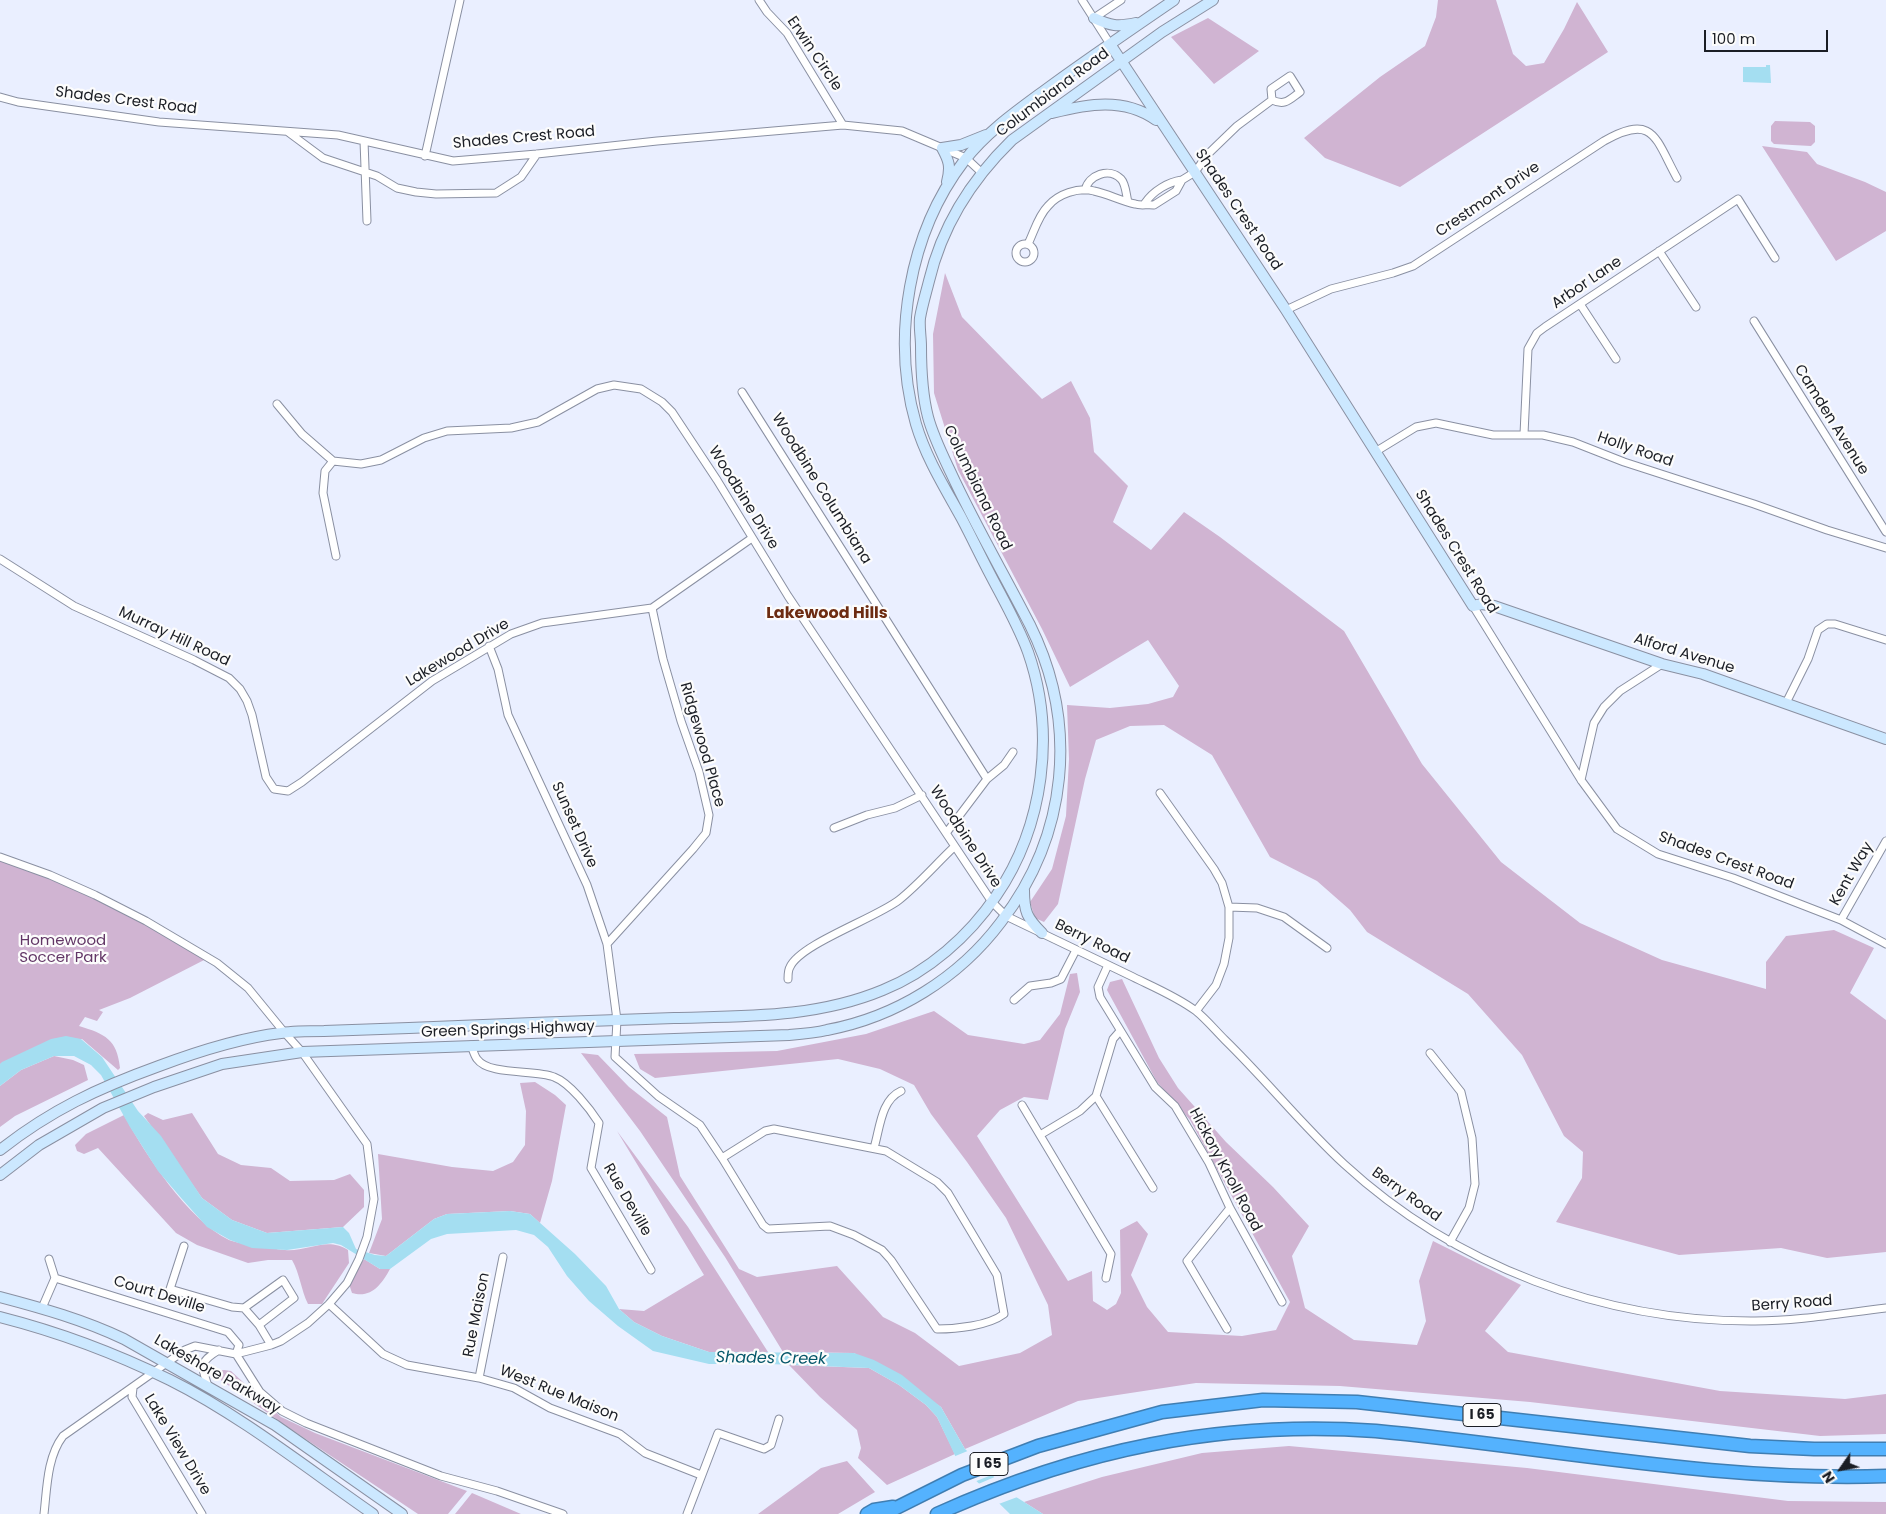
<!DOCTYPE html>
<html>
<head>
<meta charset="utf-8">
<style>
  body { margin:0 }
  #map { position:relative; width:1886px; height:1514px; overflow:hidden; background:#eaefff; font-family:Poppins,sans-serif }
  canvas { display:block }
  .north { position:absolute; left:1816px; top:1444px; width:50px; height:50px; -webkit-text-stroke:4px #fcfcfc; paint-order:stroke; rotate:237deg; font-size:14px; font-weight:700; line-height:20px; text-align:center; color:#1b1e25 }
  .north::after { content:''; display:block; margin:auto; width:18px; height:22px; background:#1b1e25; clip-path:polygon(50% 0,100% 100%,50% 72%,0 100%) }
  .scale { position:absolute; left:1704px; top:30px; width:124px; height:22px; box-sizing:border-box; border:2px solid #1b1e25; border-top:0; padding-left:6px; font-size:15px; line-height:18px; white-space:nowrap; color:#1b1e25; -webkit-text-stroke:4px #fcfcfc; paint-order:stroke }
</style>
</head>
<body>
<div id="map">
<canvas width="1886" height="1514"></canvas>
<div class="north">N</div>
<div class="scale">100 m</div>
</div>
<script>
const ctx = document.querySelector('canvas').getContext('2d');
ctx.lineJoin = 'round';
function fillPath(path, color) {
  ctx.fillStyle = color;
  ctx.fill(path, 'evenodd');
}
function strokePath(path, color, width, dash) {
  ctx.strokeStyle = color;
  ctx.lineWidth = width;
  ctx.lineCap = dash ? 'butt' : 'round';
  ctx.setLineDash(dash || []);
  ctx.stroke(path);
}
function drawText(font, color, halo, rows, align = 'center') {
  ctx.font = font + ' Poppins,sans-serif';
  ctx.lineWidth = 4.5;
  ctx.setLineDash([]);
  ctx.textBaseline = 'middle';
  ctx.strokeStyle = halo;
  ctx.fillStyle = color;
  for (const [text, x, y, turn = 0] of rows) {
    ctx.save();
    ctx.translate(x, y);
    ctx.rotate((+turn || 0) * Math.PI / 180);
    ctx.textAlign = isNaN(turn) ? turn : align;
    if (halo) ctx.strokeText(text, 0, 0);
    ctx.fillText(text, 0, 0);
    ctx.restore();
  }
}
fillPath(new Path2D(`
  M1438 0H1496L1513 54 1526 66 1544 63 1564 29 1577 2 1608 52 1400 187 1325 158 1304 138 1380 77 1425 46 1436 17Z
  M1208 18 1259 51 1214 84 1171 37Z
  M1775 121 1810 122 1815 126V142L1811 146 1774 144 1771 141V126Z
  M1762 146 1807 152 1817 164 1865 182 1886 192V231L1836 261Z
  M945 273 962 317 1042 399 1071 381 1090 418 1094 452 1128 486 1113 522 1151 550 1184 512 1220 537 1344 631 1422 764 1501 862 1580 923 1662 960 1766 989V962L1786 936 1834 930 1874 948 1850 993 1886 1020V1252L1827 1258 1781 1248 1679 1255 1556 1222 1582 1178 1583 1152 1564 1136 1522 1055 1468 994 1367 932 1350 910 1317 881 1270 857 1212 755 1164 725 1130 726 1096 740 1085 779 1058 904 1044 922 1035 918 1030 902 1052 869 1066 816 1069 759 1067 705 1110 708 1148 704 1173 697 1179 686 1148 640 1070 687 1042 629 958 470 934 393 933 334Z
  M0 857 110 903 208 958 130 998 99 1010 103 1012 97 1021 85 1017 79 1026C105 1034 117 1039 120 1068L118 1070 82 1039 0 1064Z
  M1077 973 1080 992 1065 1029 1048 1100 1024 1097 1000 1110 977 1136 1068 1281 1092 1271 1093 1301 1107 1310 1116 1304 1121 1293 1120 1230 1137 1221 1148 1234 1131 1275 1147 1307 1168 1332 1242 1336 1276 1330 1290 1302 1190 1120 1157 1082 1107 990 1110 982 1122 979 1159 1058 1178 1088 1226 1142 1273 1187 1309 1226 1292 1256 1305 1308 1354 1340 1417 1345 1426 1321 1419 1281 1433 1241 1521 1285 1485 1331 1508 1352 1720 1391 1845 1399 1886 1394V1434L1820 1436 1530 1402 1340 1386 1196 1383 1078 1401 965 1449 941 1407 854 1353 783 1352 725 1257 640 1131 581 1053 598 1055 629 1087 667 1117 680 1176 739 1269 757 1277 837 1266 883 1317 915 1333 959 1366 1020 1353 1052 1335 1048 1305 1006 1218 967 1162 931 1114 914 1085 880 1069 838 1059 655 1078 640 1069 634 1054 777 1051 866 1034 934 1011 968 1035 1024 1044 1040 1040 1060 1014 1070 974Z
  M54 1056 73 1060 84 1065 88 1080 15 1116 0 1127V1086L21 1070Z
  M535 1082 555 1095 566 1105 552 1181 540 1223 530 1214 510 1211 447 1214 434 1219 386 1256 369 1253 382 1219 378 1154 452 1167 493 1171 513 1162 525 1145 526 1111 520 1083Z
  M148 1113 163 1120 192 1113 218 1154 241 1165 271 1168 290 1181 334 1180 350 1174 364 1190V1207L343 1227 267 1233 232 1220 202 1198 144 1116Z
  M124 1115C145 1154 188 1220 229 1240 239 1244 273 1249 285 1250 308 1252 326 1236 348 1250L349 1263 322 1304H308C301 1290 300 1274 292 1260H268L248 1263 197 1245 176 1233 98 1148 84 1154 77 1151 75 1145 86 1134Z
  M617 1131 688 1227 768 1352H709L662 1336 634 1322 619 1309 644 1311 704 1275Z
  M364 1259 380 1269H390C382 1284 371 1299 352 1293L349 1284Z
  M789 1365 869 1368 899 1385 926 1405 937 1417 955 1454 887 1485 858 1458 861 1448 857 1430 820 1397Z
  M224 1370 231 1371 281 1417 315 1433 467 1491 448 1514H418L292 1430 215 1376 217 1371Z
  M1289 1446 1527 1468 1788 1501 1886 1502V1514H1043L1024 1502 1102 1477 1202 1453Z
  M847 1461 875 1492 838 1514H758L821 1468Z
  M472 1493 521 1514H455Z`), '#d0b4d2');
fillPath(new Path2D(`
  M1766 65H1770L1771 83 1743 82V67H1766Z
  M66 1036 81 1039 102 1057 138 1111 161 1136 202 1198 232 1220 267 1233 343 1227 349 1233 356 1249 375 1255 386 1256 434 1219 447 1214 510 1211 530 1214 575 1254 606 1286 619 1309 634 1322 662 1336 709 1352 854 1353 874 1360 902 1375 941 1407 965 1449 1013 1495 1043 1514H1010L959 1464 937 1417 926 1405 899 1385 869 1368 769 1364H709L653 1351 618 1326 589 1301 567 1276 548 1247 534 1235 516 1230 447 1234 431 1239 390 1269H380L341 1245 333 1243 287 1250 252 1248 230 1240 207 1227 182 1199 158 1171 130 1127 101 1075 91 1065 74 1056H54L21 1070 0 1086V1064L2 1062 51 1039Z`), '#a4def1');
fillPath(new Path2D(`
  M970 1450 994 1474 974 1482 957 1466 953 1457Z
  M997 1476 1015 1493 1020 1496 996 1505 976 1485Z`), '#eaefff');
const street = new Path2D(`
  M759 0 767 12 787 33 843 125
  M1082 0 1110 44
  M1094 18 1121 0
  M1290 76 1300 92C1289 100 1285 106 1272 100L1271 89Z
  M0 97 18 102 159 122 338 135 453 161 537 154 657 141 843 125 902 131 966 158 982 173
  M288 132 323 158 377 176 397 188 416 192 436 194 496 193 521 177 537 154
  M364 141 367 221
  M425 156 460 0
  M1085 190C1089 175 1109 167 1121 179 1126 184 1126 195 1128 202
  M1145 203C1153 191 1168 182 1182 180
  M1028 244C1034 232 1038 216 1048 206 1058 194 1078 187 1094 191 1108 194 1121 201 1135 204 1141 206 1147 204 1154 205L1176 191 1182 180 1195 172 1208 154 1237 126 1272 100
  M1016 253a9 9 0 1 1 18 0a9 9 0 1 1-18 0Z
  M1659 251 1696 307
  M1580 304 1616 359
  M1286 310 1331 289 1393 273 1413 266 1604 141C1654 113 1655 138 1677 178
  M1754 321 1886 532
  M742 392 987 779
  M277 404 302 434 333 461
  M1524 434 1528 349 1537 333 1545 327 1738 199 1775 258
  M1375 452 1416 427 1436 423 1493 435H1543L1573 442 1624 462 1754 504 1827 530 1886 548
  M333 461 361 464 381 460 424 438 447 431 511 428 538 422 597 389 614 385 641 389 662 402 672 412 717 480 788 596 992 902 1006 916C1047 936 1088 955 1129 975 1151 986 1176 996 1196 1011 1206 1019 1215 1030 1225 1040 1266 1080 1302 1125 1344 1164 1455 1266 1604 1322 1755 1321 1799 1321 1843 1313 1886 1308
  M333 461 325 471 323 493 336 556
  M0 559 74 606 194 660 229 678 240 689 247 701 252 715 266 777 274 789 288 791 302 782 432 681 511 634 542 623 652 608 752 538
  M1473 606 1581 780 1617 829 1658 854 1733 878 1841 920 1886 944
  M489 646 498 669 508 715 587 885 607 944 617 1020 615 1057 658 1096 700 1125 722 1158 763 1225 768 1229 830 1226 854 1235 882 1250 891 1260 937 1329C956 1329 988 1326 1004 1314L997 1275 948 1193 937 1182 886 1151 774 1129 765 1131 722 1158
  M1786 703 1808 659 1818 630 1827 624H1835L1886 640
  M1581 780 1594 723 1604 707 1620 691 1662 664
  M1160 793 1214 869 1222 883 1229 907V938L1224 964 1216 985 1196 1011
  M834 828 867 815 895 808 922 795
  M947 832 987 779 1004 765 1013 752
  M0 857 50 875 95 895 146 921 217 963 248 988 284 1032 302 1052 367 1144 374 1199 367 1237 359 1259 347 1283 329 1304 308 1323 281 1341 271 1345 236 1354 195 1346 185 1350 63 1436C47 1457 47 1488 44 1514
  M1229 907 1257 908 1284 917 1327 948
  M1841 920 1886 841
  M607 944 693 849 706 833 709 815 699 772 681 721 663 659 652 608
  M1108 965 1098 987 1100 997 1155 1087 1175 1106 1209 1163 1230 1208 1282 1302
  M788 979C788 975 788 970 790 967 800 944 876 918 899 900 919 884 936 864 954 847
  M1014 1000 1030 986 1051 983 1061 979 1076 950
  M1120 1031 1113 1039 1096 1096 1153 1188
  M471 1045C473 1050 474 1055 477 1059 489 1076 536 1069 554 1077 570 1083 590 1109 599 1123L591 1168 651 1270
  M1430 1053 1461 1092 1472 1138 1475 1184 1469 1208 1450 1242
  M1022 1105 1111 1254 1106 1278
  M1040 1135 1080 1111 1096 1096
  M874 1148C880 1128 881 1100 901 1091
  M184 1246 170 1289 232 1307 244 1308 259 1325 271 1345
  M55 1278 228 1332 239 1345 236 1354
  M329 1304 383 1354 407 1365 479 1378 514 1388 550 1408 620 1434 645 1453 701 1475
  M42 1308 55 1278 49 1259
  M244 1308 283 1280 294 1298 259 1325
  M1227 1329 1187 1261 1230 1208
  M236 1354 260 1392 282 1411 306 1423 441 1476 497 1491 563 1514
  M479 1378 503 1257
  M208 1386C201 1365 199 1362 219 1350
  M133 1388 132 1397 202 1514
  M687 1514 718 1433 764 1449 771 1445 779 1419`);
const secondary = new Path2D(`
  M1094 18C1111 26 1117 27 1136 23
  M1110 44 1286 310 1473 606 1482 604 1494 606 1662 664 1703 674 1886 739
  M1052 113C1087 104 1124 97 1156 120
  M947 182C951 166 949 161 942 148L961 145 986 135
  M1024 890C1024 912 1027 918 1042 933
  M0 1150C51 1110 98 1088 159 1066 199 1051 239 1038 281 1033 295 1031 310 1031 324 1031 352 1030 380 1029 409 1028 497 1024 586 1021 674 1018 745 1016 816 1018 883 990 928 972 969 936 996 896 1044 826 1056 732 1028 652 1018 625 1004 601 991 576 981 557 972 538 962 519 945 488 926 458 916 424 891 337 909 233 964 161 988 130 1021 108 1052 85 1092 56 1133 28 1174 0
  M0 1175 39 1145 103 1108 154 1087 222 1064 302 1052 789 1035C802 1034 815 1033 827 1030 896 1017 959 978 1001 922 1068 835 1079 724 1030 625 1004 574 975 525 951 473 943 456 933 436 928 417 922 394 921 370 921 346 921 337 919 327 920 318 922 306 926 293 929 281 942 226 972 179 1012 140L1162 32 1213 0
  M0 1297C42 1308 84 1320 124 1339L275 1425 402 1514
  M0 1317C59 1332 115 1353 170 1380 240 1415 308 1469 373 1514`);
const highway = new Path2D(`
  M867 1514 874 1510 893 1507
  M884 1514 962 1475 1038 1446 1162 1412 1263 1400 1357 1402 1750 1446 1814 1449H1886
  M937 1514C1079 1450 1220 1420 1376 1431 1546 1447 1715 1482 1886 1476`);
strokePath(street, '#8a90a2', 9);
strokePath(secondary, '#8a90a2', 12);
strokePath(highway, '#407eb2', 15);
strokePath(street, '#fff', 7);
strokePath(secondary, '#cce8ff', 10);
strokePath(highway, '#54b2fe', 12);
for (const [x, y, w] of [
  [1482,1415,38],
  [989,1464,38]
]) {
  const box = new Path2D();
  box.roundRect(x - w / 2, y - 11.5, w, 23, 4);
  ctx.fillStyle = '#fcfcfc';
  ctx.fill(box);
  strokePath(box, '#1b1e25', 1);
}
drawText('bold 14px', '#1b1e25', null, [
  ["I 65",1482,1415],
  ["I 65",989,1464]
]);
drawText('15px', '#1b1e25', '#fcfcfc', [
  ["Erwin Circle",814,54,56],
  ["Columbiana Road",1053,93,-37],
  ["Shades Crest Road",126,101,7],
  ["Shades Crest Road",524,138,-5],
  ["Crestmont Drive",1488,200,-34],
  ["Shades Crest Road",1238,210,56],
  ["Arbor Lane",1587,283,-34],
  ["Camden Avenue",1831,420,58],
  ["Holly Road",1635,450,19],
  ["Columbiana Road",977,488,64],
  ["Woodbine Columbiana",821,489,58],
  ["Woodbine Drive",743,498,58],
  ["Shades Crest Road",1456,552,58],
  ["Murray Hill Road",174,637,25],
  ["Lakewood Drive",458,653,-31],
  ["Alford Avenue",1684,654,17],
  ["Ridgewood Place",702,745,74],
  ["Sunset Drive",574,825,66],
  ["Woodbine Drive",965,837,57],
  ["Shades Crest Road",1726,861,20],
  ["Kent Way",1852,874,-60],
  ["Berry Road",1092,942,26],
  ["Green Springs Highway",508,1030,-2],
  ["Hickory Knoll Road",1225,1170,62],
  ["Berry Road",1406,1195,36],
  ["Rue Deville",627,1200,60],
  ["Court Deville",159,1295,17],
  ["Berry Road",1792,1304,-4],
  ["Rue Maison",477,1315,-79],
  ["Lakeshore Parkway",217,1375,30],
  ["West Rue Maison",559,1394,22],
  ["Lake View Drive",177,1445,59]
]);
drawText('15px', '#623666', '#fcfcfc', [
  ["Homewood",63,941],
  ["Soccer Park",63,958]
]);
drawText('bold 16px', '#6d2c11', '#fcfcfc', [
  ["Lakewood Hills",827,614]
]);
drawText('italic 16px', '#05576a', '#fcfcfc', [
  ["Shades Creek",771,1359,1]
]);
</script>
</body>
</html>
